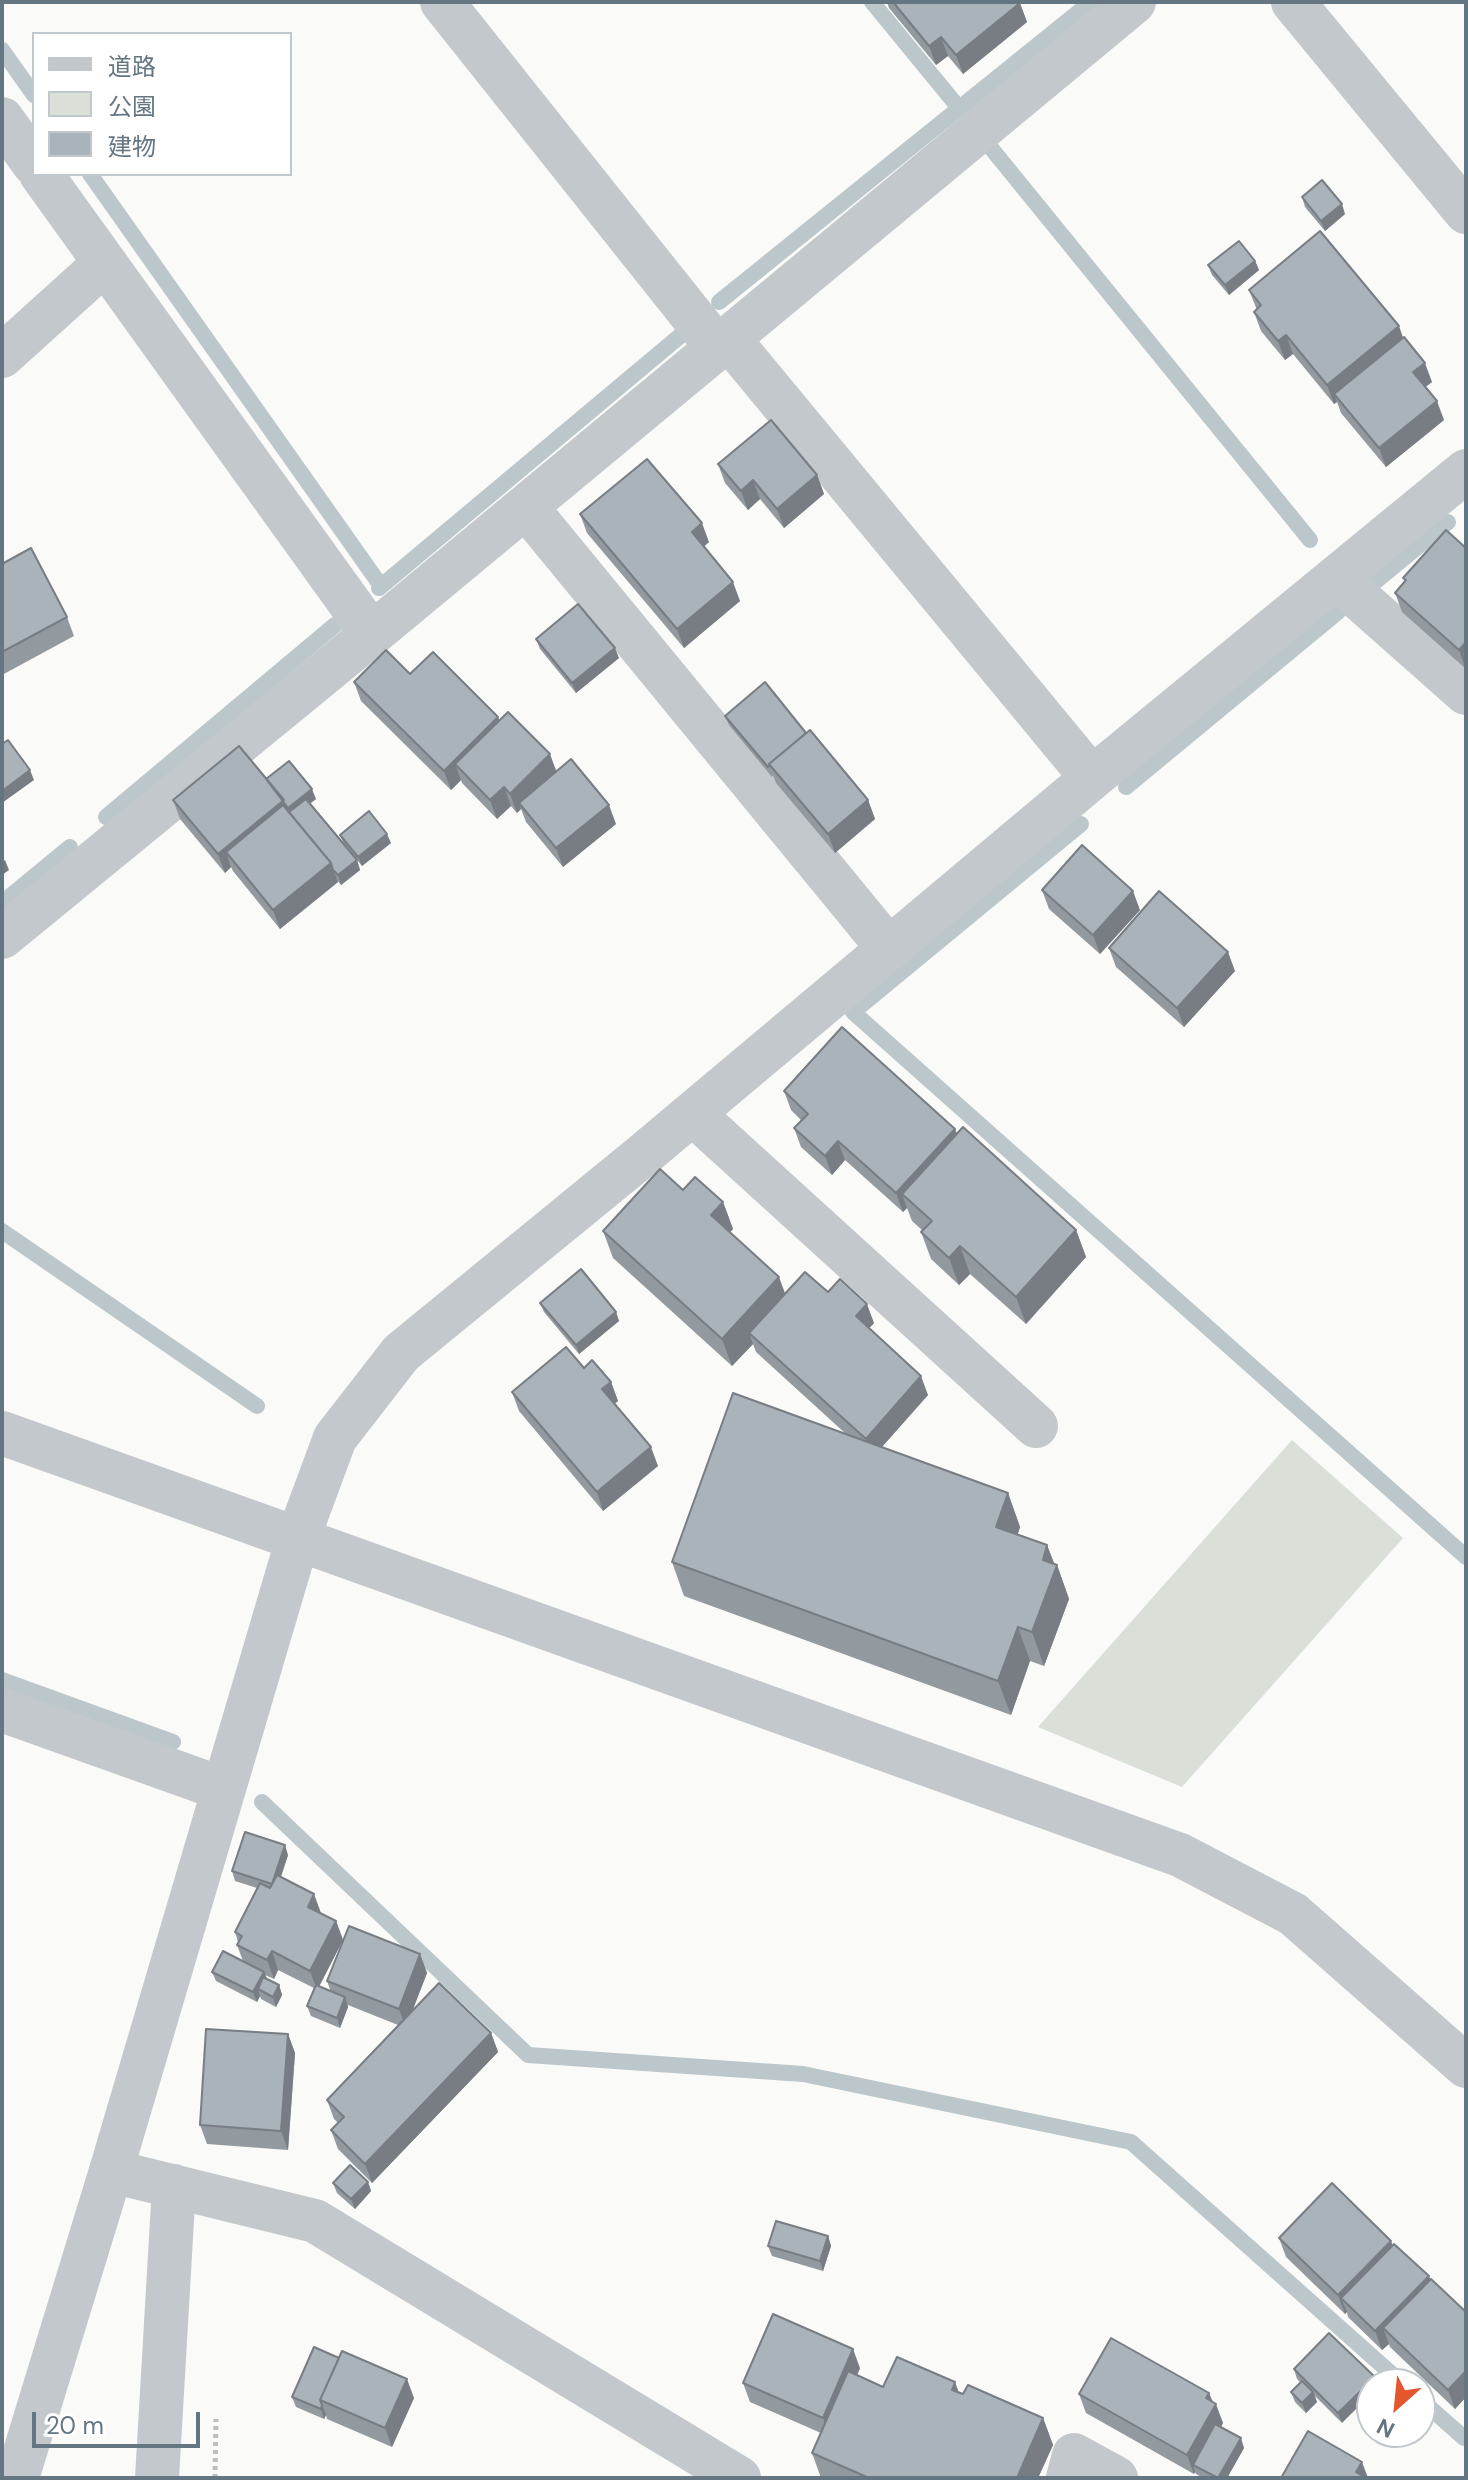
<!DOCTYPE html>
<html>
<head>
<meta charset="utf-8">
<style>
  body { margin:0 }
  #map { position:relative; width:1468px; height:2480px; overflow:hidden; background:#fafaf8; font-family:"DM Sans","Noto Sans JP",sans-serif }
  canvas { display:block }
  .frame { position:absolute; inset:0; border:4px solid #657683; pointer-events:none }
  .legend { position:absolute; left:32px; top:32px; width:260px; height:144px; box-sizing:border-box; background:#fff; border:2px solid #c1c8cd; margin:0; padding:10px 14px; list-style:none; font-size:24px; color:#657683 }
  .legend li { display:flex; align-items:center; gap:16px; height:40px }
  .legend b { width:40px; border:2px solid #c1c8cd }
  .north { position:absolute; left:1356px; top:2368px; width:80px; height:80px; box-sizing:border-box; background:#fff; border:2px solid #c1c8cd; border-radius:50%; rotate:207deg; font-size:22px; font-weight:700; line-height:32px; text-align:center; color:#657683 }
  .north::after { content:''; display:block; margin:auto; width:28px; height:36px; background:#e4572e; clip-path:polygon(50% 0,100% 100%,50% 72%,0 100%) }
  .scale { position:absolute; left:32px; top:2412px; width:168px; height:36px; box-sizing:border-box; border:4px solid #657683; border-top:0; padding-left:10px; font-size:24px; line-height:28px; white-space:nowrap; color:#657683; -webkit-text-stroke:6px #fff; paint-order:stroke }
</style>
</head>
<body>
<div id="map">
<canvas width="1468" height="2480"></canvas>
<div class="frame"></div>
<ul class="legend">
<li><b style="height:10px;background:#c3c8cc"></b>道路</li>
<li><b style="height:22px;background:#dadfd7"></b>公園</li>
<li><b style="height:22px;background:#aab3b9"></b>建物</li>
</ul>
<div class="north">N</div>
<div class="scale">20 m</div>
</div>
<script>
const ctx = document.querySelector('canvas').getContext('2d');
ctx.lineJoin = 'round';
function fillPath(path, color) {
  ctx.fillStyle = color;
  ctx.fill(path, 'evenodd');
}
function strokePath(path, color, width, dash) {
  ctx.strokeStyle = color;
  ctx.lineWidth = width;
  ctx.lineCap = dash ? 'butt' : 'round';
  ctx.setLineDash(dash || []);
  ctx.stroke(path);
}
fillPath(new Path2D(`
  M1292 1440 1403 1538 1182 1787 1038 1727Z`), '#dadfd7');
strokePath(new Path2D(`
  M872 2 959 108
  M2 50 34 95
  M991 148 1310 540
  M90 174 381 586
  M719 302 1091 2
  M1376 581 1448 522
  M379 588 680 336
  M1126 787 1339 611
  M106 817 335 625
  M1081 824 853 1012 1466 1557
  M2 903 70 847
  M2 1231 257 1406
  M2 1680 173 1742
  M262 1802 528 2055 803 2074 1131 2142 1403 2384
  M1420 2399 1464 2438`), '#bbc7cb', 16);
strokePath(new Path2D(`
  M215 2478 216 2419`), '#bbbfc2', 5, [4, 4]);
strokePath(new Path2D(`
  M442 2 717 347
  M1293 2 1466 212
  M2 119 34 164
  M41 174 372 634
  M728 338 1092 778
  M2 356 105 263
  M526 507 889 949
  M1336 578 1466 693
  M2 937 372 634 1134 2
  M693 1114 1036 1426
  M2 1433 1180 1855 1293 1914 1466 2066
  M2 1710 223 1789
  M111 2171 315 2221 739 2478
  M17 2478 111 2171 298 1538 335 1438 401 1353 643 1155 1092 778 1466 471
  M157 2478 174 2186
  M1068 2478 1074 2455 1116 2478`), '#c3c8cc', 44);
fillPath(new Path2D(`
  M887 2H1019L1027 22 963 74 948 56 936 65 889 8Z
  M1302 197 1345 214 1325 231 1305 207Z
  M1255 261 1259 270 1229 295 1212 275 1208 265Z
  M1249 290 1403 337 1432 382 1425 387 1444 420 1386 467 1341 413 1337 402 1334 404 1293 354 1285 360 1261 331 1254 312 1257 310Z
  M718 464 817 475 824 494 784 528 760 499 748 510 725 483Z
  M580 514 709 542 704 546 740 601 684 648 587 533Z
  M1466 548V669L1402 612 1395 593 1405 582 1403 578Z
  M2 564 67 617 74 636 2 675Z
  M536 639 619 658 576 693 540 649Z
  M410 674 498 717 499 721 616 824 563 867 526 822 521 809 517 813 511 806 497 819 462 783 461 780 451 790 361 701 354 682Z
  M725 716 806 733 868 800 875 819 835 853 776 783 773 775 772 777 729 725Z
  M266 779 316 799 310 803 344 844 340 835 391 843 362 866 357 860 360 870 341 885 337 880 338 882 280 929 233 871 231 867 225 873 180 819 173 800Z
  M1042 890 1140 910 1100 954 1049 909Z
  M1109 948 1235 971 1184 1027 1116 967Z
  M784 1091 955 1129 957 1134 1076 1230 1086 1257 1026 1324 970 1274 959 1285 931 1259 921 1232 922 1230 912 1221 907 1208 903 1212 845 1160 832 1175 801 1147 794 1128 801 1120 791 1110Z
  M683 1190 723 1202 733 1229 730 1232 785 1294 828 1292 874 1323 869 1328 928 1395 882 1447 1008 1493 1020 1527 1018 1534 1047 1545 1054 1564 1057 1565 1069 1599 1044 1666 1030 1661 1011 1715 684 1596 672 1562 846 1434 756 1352 753 1344 732 1366 613 1258 603 1231Z
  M540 1303 616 1312 619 1321 579 1354 544 1312Z
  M584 1368 611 1382 618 1401 614 1404 658 1466 603 1511 519 1411 512 1392Z
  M288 1855 281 1877 321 1914 336 1921 343 1940 319 1987 331 1992 327 1981 420 1954 427 1973 412 2010 491 2033 498 2052 372 2183 338 2149 331 2130 338 2123 334 2119 327 2100 398 2025 348 2005V2007L340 2028 311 2016 307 2006 314 1988 278 1970 274 1979 265 1975 267 1979 279 1985 282 1995 276 2007 261 1999 260 1996 257 2002 216 1981 212 1972 243 1961 237 1945 238 1942 235 1932 257 1888 235 1881 232 1871Z
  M288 2034 295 2053 288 2150 207 2144 200 2125Z
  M368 2182 371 2191 355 2209 337 2193 333 2183Z
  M828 2236 831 2246 823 2271 772 2256 768 2246Z
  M1279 2238 1393 2245 1429 2276 1430 2279 1466 2312V2397L1455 2409 1390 2347 1389 2344 1382 2350 1348 2317 1347 2312 1345 2314 1286 2257Z
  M1329 2333 1342 2423 1315 2396 1317 2402 1306 2413 1295 2402 1291 2392 1301 2383 1297 2379 1294 2369Z
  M860 2368 857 2375 883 2387 959 2393 1043 2418 1053 2445 1038 2478H821L812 2453 821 2433 750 2402 743 2383Z
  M1209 2393 1223 2423 1221 2427 1244 2448 1227 2478H1203L1196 2474 1195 2472 1194 2474 1086 2413 1079 2394Z
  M292 2397 414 2398 392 2447 327 2419 326 2415 324 2419 296 2407Z`), '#929a9f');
fillPath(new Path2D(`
  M1020 3 1027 22 963 74 956 55Z
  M941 37 948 56 936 65 929 46Z
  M1342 204 1345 214 1325 231 1321 221Z
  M1255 261 1259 270 1229 295 1225 285Z
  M1399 326 1406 346 1334 394 1337 402 1334 404 1327 385Z
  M1286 335 1293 354 1285 360 1278 341Z
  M1425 363 1432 382 1420 391 1413 372Z
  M1437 401 1444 420 1386 467 1379 448Z
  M817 475 824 494 784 528 777 509Z
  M753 480 760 499 748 510 741 491Z
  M702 523 709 542 699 551 692 532Z
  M733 582 740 601 684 648 677 629Z
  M1466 642V656L1463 653 1466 661V669L1459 650Z
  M615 648 619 658 576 693 572 683Z
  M498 717 505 736 455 764 461 780 451 790 444 771Z
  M550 754 557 773 519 803 521 809 517 813 510 794Z
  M30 770 34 780 2 803V791Z
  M504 787 511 806 497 819 490 800Z
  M312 789 316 799 292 818 288 808Z
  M284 800 289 817 226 852 231 867 225 873 218 854Z
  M868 800 875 819 835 853 828 834Z
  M609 805 616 824 563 867 556 848Z
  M387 834 391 843 362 866 358 857Z
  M5 860 9 870 2 875V862Z
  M357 860 360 870 341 885 338 875Z
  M331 863 338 882 280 929 273 910Z
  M1133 891 1140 910 1100 954 1093 935Z
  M1228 952 1235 971 1184 1027 1177 1008Z
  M955 1129 962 1148 902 1194 907 1208 903 1212 896 1193Z
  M838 1141 845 1160 832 1175 825 1156Z
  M723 1202 733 1229 721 1242 711 1215Z
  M1076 1230 1086 1257 1026 1324 1016 1297Z
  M960 1246 970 1274 959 1285 949 1258Z
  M779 1277 789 1304 749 1333 753 1344 732 1366 722 1339Z
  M867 1304 874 1323 863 1335 856 1316Z
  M616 1312 619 1321 579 1354 576 1345Z
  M921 1376 928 1395 872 1458 866 1439Z
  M611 1382 618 1401 609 1408 602 1389Z
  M651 1447 658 1466 603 1511 597 1492Z
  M1008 1493 1020 1527 1008 1560 996 1527Z
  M1047 1545 1056 1568 1057 1565 1069 1599 1044 1666 1032 1632 1043 1560Z
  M1018 1627 1030 1661 1011 1715 998 1681Z
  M285 1845 288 1855 275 1894 272 1884Z
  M314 1894 321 1913 308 1907Z
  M336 1921 343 1940 317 1990 310 1971Z
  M272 1951 278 1970 274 1979 267 1960Z
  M420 1954 427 1973 406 2028 399 2009Z
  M264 1972 268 1981 258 1989 260 1996 257 2002 253 1992Z
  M279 1985 282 1995 276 2007 273 1997Z
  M345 1997 348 2007 340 2028 337 2018Z
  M491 2033 498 2052 372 2183 365 2164Z
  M288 2034 295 2053 288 2150 281 2131Z
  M368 2182 371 2191 355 2209 351 2199Z
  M828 2236 831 2246 823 2271 820 2261Z
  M1391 2241 1398 2260 1341 2298 1347 2312 1345 2314 1338 2295Z
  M1429 2276 1436 2295 1383 2328 1389 2344 1382 2350 1375 2331Z
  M853 2349 860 2368 830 2437 823 2418Z
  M1466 2371V2397L1455 2409 1448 2390Z
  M1375 2377 1377 2384H1372V2393L1342 2423 1338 2413Z
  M407 2379 414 2398 392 2447 385 2428Z
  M955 2382 965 2409 952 2390Z
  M1313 2392 1317 2402 1306 2413 1302 2403Z
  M1209 2393 1214 2408 1216 2404 1223 2423 1198 2467 1193 2465 1195 2472 1194 2474 1187 2455 1206 2398Z
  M322 2405 326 2415 324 2419 321 2409Z
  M1043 2418 1053 2445 1038 2478H1017Z
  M1241 2438 1244 2448 1227 2478H1218Z
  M1362 2462 1368 2478H1358L1356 2472Z`), '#777d82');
const building = new Path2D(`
  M893 2H1019L1020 3 956 55 941 37 929 46Z
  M1322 180 1342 204 1321 221 1302 197Z
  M1320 231 1399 326 1327 385 1286 335 1278 341 1254 312 1261 305 1249 290Z
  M1239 241 1255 261 1225 285 1208 265Z
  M1404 337 1425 363 1413 372 1437 401 1379 448 1334 394Z
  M771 420 817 475 777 509 753 480 741 491 718 464Z
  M647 459 702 523 692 532 733 582 677 629 580 514Z
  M1446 530 1466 548V642L1459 650 1395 593 1406 580 1403 578Z
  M31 548 67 617 2 652V564Z
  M578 604 615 648 572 683 536 639Z
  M386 650 410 674 433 652 498 717 444 771 354 682Z
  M765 682 806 733 769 764 770 765 768 767 725 716Z
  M508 712 550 754 510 794 504 787 490 800 455 764Z
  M810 730 868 800 828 834 769 764Z
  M8 740 30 770 2 791V744Z
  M239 746 284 800 218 854 173 800Z
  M571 759 609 805 556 848 519 803Z
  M289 761 312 789 288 808 266 779Z
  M306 799 357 860 338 875 333 870 331 863 289 812Z
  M283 805 331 863 273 910 226 852Z
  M369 811 387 834 358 857 340 835Z
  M1082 845 1133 891 1093 935 1042 890Z
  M1159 891 1228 952 1177 1008 1109 948Z
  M842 1027 955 1129 896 1193 838 1141 825 1156 794 1128 808 1114 784 1091Z
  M963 1127 1076 1230 1016 1297 960 1246 949 1258 921 1232 932 1221 902 1194Z
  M660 1169 683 1190 695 1177 723 1202 711 1215 779 1277 722 1339 603 1231Z
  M581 1269 616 1312 576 1345 540 1303Z
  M805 1272 828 1292 840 1279 867 1304 856 1316 921 1376 866 1439 749 1333Z
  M566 1347 584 1368 592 1360 611 1382 602 1389 651 1447 597 1492 512 1392Z
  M733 1393 1008 1493 996 1527 1047 1545 1043 1560 1057 1565 1032 1632 1018 1627 998 1681 672 1562Z
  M245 1832 285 1845 272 1884 232 1871Z
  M277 1875 314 1894 308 1907 336 1921 310 1971 272 1951 267 1960 237 1945 242 1936 235 1932 260 1883 270 1888Z
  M349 1926 420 1954 399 2009 327 1981Z
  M223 1951 264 1972 253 1992 212 1972Z
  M263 1977 279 1985 273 1997 258 1989Z
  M439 1983 491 2033 365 2164 331 2130 344 2117 327 2100Z
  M316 1985 345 1997 337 2018 307 2006Z
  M206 2029 288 2034 281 2131 200 2125Z
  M350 2165 368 2182 351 2199 333 2183Z
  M1332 2183 1391 2241 1338 2295 1279 2238Z
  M776 2221 828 2236 820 2261 768 2246Z
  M1394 2244 1429 2276 1375 2331 1341 2298Z
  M1431 2279 1466 2312V2371L1448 2390 1383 2328Z
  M773 2314 853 2349 823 2418 743 2383Z
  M1329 2333 1375 2377 1338 2413 1294 2369Z
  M1111 2338 1209 2393 1206 2398 1216 2404 1187 2455 1079 2394Z
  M314 2347 339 2358 320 2400 322 2405 321 2409 292 2397Z
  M342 2351 407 2379 385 2428 320 2400Z
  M897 2357 955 2382 952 2390 963 2394 968 2385 1043 2418 1017 2478H869L812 2453 848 2371 883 2387Z
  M1302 2381 1313 2392 1302 2403 1291 2392Z
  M1215 2424 1241 2438 1218 2478 1193 2465Z
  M1308 2431 1362 2462 1356 2472 1366 2478H1281Z`);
fillPath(building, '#aab3b9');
strokePath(building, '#777d82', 2);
</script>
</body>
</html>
